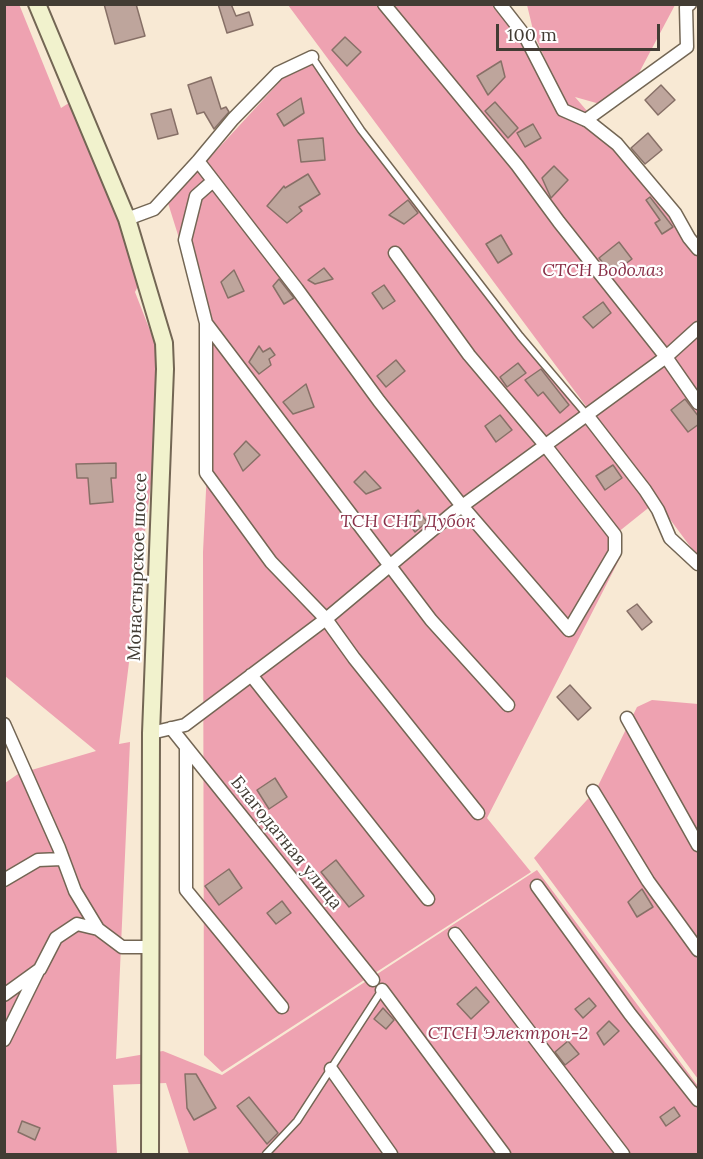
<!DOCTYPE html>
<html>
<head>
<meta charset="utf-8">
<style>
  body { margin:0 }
  #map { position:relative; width:703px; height:1159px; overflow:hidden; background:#f8e9d4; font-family:Lora,serif }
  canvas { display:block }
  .frame { position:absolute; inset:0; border:6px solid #423c34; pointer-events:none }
  .scale { position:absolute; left:496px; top:24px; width:164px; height:27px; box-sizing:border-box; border:3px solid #423c34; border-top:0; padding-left:8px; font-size:18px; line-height:21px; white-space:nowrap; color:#423c34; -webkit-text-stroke:4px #fff; paint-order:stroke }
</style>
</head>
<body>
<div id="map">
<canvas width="703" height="1159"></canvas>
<div class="frame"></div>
<div class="scale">100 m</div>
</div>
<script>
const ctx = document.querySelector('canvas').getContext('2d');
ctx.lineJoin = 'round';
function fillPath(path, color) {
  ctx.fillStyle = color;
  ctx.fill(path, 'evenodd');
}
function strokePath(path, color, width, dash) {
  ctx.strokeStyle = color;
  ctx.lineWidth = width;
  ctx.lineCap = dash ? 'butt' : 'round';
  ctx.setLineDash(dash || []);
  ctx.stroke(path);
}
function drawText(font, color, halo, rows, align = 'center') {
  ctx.font = font + ' Lora,serif';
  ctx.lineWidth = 4.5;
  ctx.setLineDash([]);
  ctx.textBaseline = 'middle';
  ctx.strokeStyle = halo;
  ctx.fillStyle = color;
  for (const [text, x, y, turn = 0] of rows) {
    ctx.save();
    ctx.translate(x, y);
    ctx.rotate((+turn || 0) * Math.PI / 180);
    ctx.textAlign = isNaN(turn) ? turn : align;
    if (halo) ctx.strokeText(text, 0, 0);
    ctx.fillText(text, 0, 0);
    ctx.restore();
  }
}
fillPath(new Path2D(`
  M19 4 61 108 72 101 142 278 135 292 165 369 119 744 130 742 116 1059 163 1051 222 1075 537 870 698 1086V1154H189L166 1083 113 1085 117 1154H5V783L18 774 96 751 5 676 4 5Z
  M288 5H498L507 24 550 70 534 34 527 5H675L632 86 600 104 575 97 698 240V557Z
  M312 62 652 505 617 533 621 556 487 818 531 872 222 1072 204 1055 203 552 213 347 168 203 285 76Z
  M652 700 698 704V1079L534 858 596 790 637 707Z`), '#eea2b1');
const building = new Path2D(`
  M104 4H136L145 36 115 44Z
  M218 4H231L236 16 249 12 253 25 227 33Z
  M345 37 361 52 347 66 332 50Z
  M501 61 505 77 488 95 477 76Z
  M211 77 221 109 226 107 229 112 214 129 204 112 197 114 188 85Z
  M661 85 675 100 658 115 645 100Z
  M301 98 304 113 284 126 277 114Z
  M495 102 518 128 508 138 485 111Z
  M171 109 178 134 158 139 151 114Z
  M533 124 541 138 525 147 517 133Z
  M648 133 662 150 645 164 631 148Z
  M323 138 325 160 301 162 298 140Z
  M554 166 568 180 551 198 542 178Z
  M308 174 320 194 299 207 302 211 287 223 267 206 284 186 285 188Z
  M650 197 673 227 662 234 655 223 660 220 646 200Z
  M408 200 418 213 404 224 389 215Z
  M501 235 512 254 498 263 486 244Z
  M619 242 632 259 612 274 599 258Z
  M324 268 333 279 315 284 308 280Z
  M234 270 244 291 228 298 221 282Z
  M279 279 294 298 284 304 273 286Z
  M384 285 395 301 383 309 372 293Z
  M603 302 611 313 593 328 583 317Z
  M259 346 263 352 270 348 275 355 269 359 271 365 259 374 249 362Z
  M396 360 405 371 386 387 377 376Z
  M518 363 526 373 507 387 500 377Z
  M541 369 569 405 560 413 543 392 538 396 525 380Z
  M306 384 314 407 293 414 283 402Z
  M685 399 699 417V424L688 432 671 410Z
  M500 415 512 430 496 442 485 426Z
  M246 441 260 455 243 471 234 454Z
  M116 463V478H111L113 502 90 504 88 478H77L76 464Z
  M613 465 622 478 605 490 596 476Z
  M365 471 381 488 366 494 354 482Z
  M418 510 427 522 415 532 406 520Z
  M637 604 652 622 642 630 627 611Z
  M570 685 591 708 578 720 557 697Z
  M275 778 287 797 269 809 257 790Z
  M336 860 364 896 349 907 321 872Z
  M229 869 242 888 219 905 205 886Z
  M642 889 653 907 637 917 628 902Z
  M282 901 291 913 276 924 267 913Z
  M476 987 489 1002 471 1019 457 1004Z
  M589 998 596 1006 583 1018 575 1009Z
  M383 1008 394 1020 386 1029 374 1019Z
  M609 1021 619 1031 604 1045 597 1033Z
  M568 1041 579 1054 565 1065 555 1052Z
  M185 1074H196L216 1108 194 1120 187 1108Z
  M249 1097 278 1133 267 1144 237 1106Z
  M674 1107 680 1116 666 1126 660 1117Z
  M22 1121 40 1128 35 1140 18 1132Z`);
fillPath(building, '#bea59c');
strokePath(building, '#877067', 1.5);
const service = new Path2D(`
  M312 57 361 130 520 336 587 415
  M266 1154 297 1121 382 990`);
const minor = new Path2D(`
  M384 4 517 165 559 222 666 357 698 403
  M500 4 525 36 563 110 588 121 617 144 675 213 689 238 698 249
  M586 120 687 47 686 7 690 4
  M198 161 297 289 379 401 462 506 569 630 615 552V535L545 445 469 355 395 253
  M213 181 196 196 185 240 206 323V473L271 562 326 619 354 658 478 813
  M127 219 154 209 198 161 233 119 278 73 312 57
  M206 323 431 620 508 705
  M587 415 645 490 658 510 670 538 698 564
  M251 675 428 899
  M627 718 698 845
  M4 724 59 848 75 891 98 929 122 947H150
  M171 728 373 980
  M151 733 185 725 326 619 454 512 666 357 698 328
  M186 748V890L282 1007
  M593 791 648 881 698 950
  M4 880 38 860 62 859
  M537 886 630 1014 698 1100
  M455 934 623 1154
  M382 990 504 1154
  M4 995 40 969 56 938 77 924 98 929
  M4 1040 38 971
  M331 1069 391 1154`);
const secondary = new Path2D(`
  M37 4 127 219 164 343 165 369 151 733 150 1154`);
strokePath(service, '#736654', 9);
strokePath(minor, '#736654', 15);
strokePath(secondary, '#736654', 20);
strokePath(service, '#fff', 6);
strokePath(minor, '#fff', 12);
strokePath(secondary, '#f1f2cd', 16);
drawText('italic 18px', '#893048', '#fff', [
  ["СТСН Водолаз",603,271],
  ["ТСН СНТ Дубок",408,522],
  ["СТСН Электрон-2",508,1034]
]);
drawText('18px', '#423c34', '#fff', [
  ["Монастырское шоссе",138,567,-88],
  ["Благодатная улица",286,843,51]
]);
</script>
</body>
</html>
